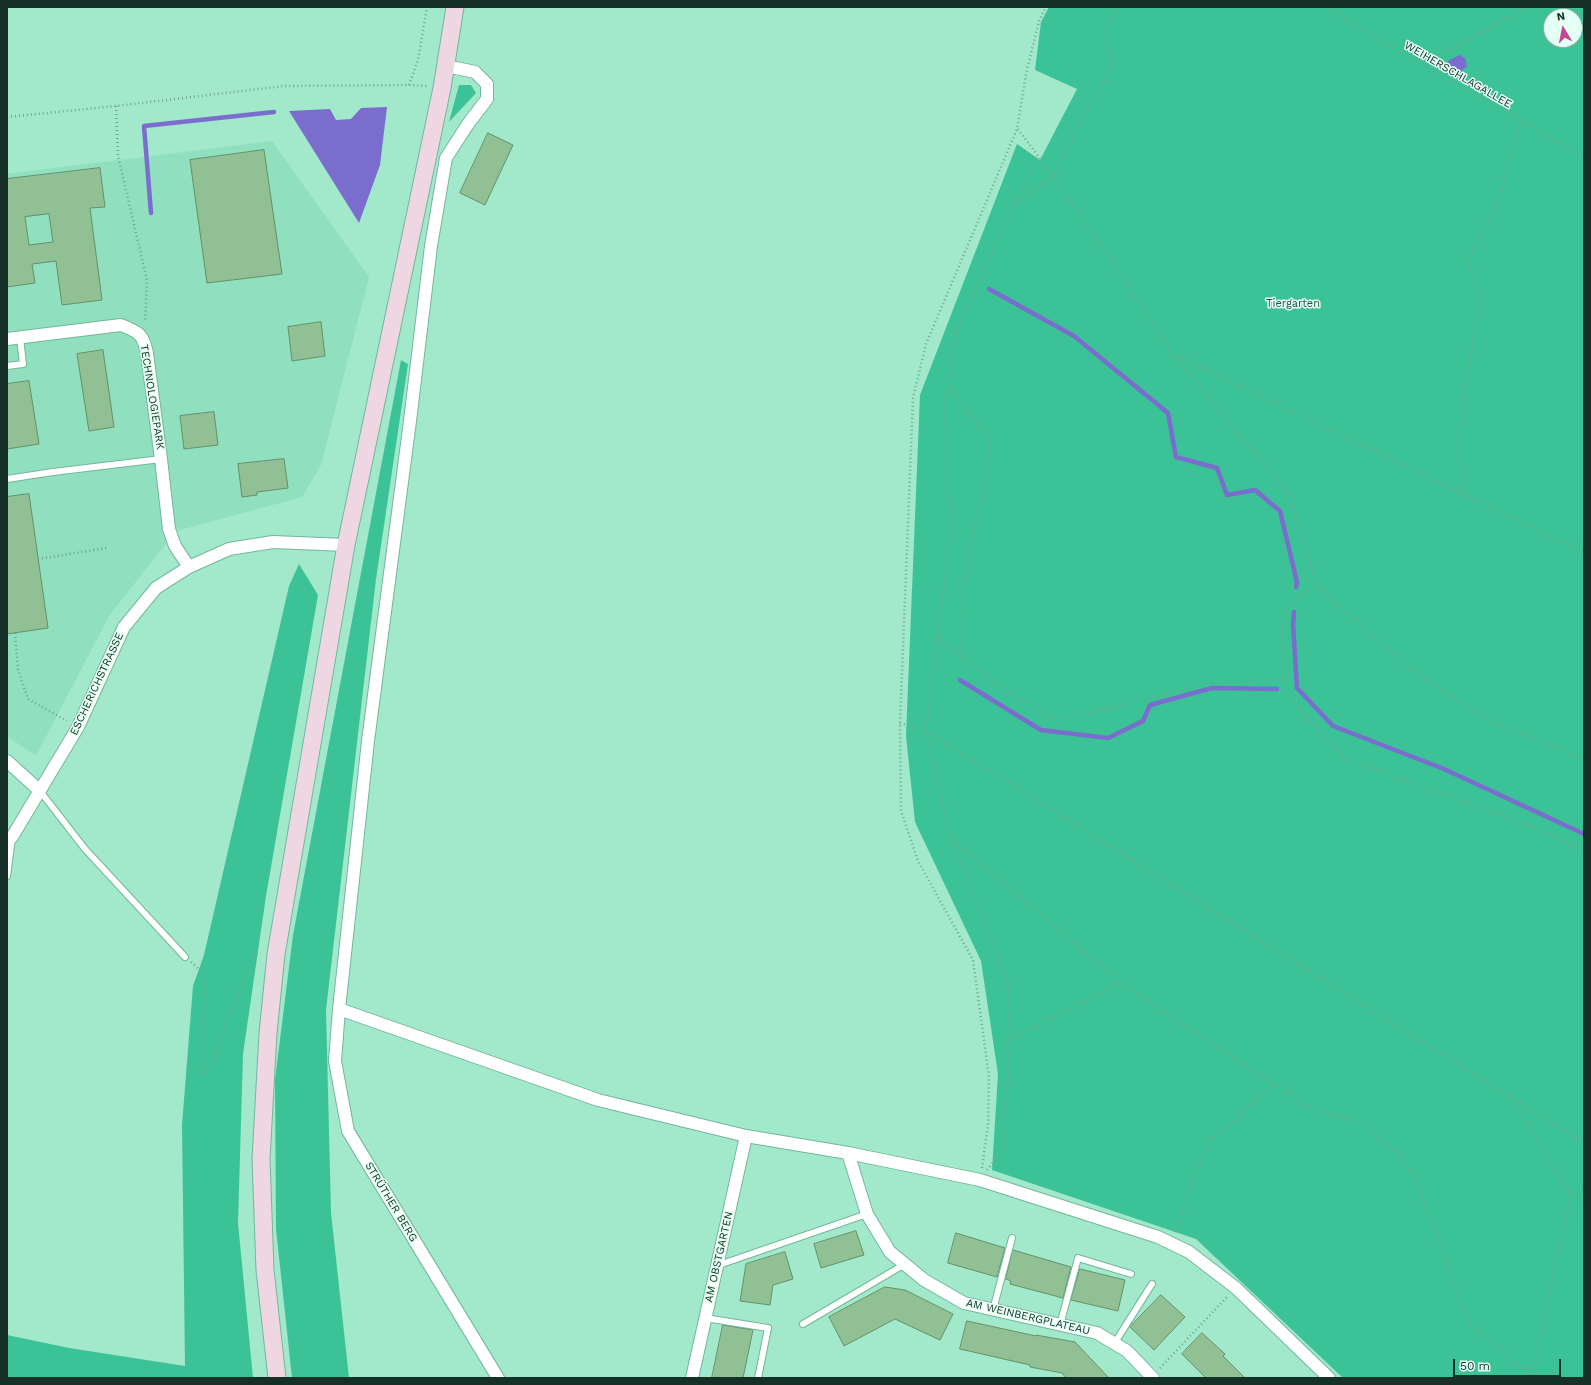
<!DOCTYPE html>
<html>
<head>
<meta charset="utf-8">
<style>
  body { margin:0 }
  #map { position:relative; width:1591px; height:1385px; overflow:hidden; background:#a2e8cb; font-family:"Work Sans",sans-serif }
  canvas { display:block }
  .frame { position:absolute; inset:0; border:8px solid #153127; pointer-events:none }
  .north { position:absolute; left:1543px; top:8px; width:40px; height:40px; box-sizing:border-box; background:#e4fff3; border:1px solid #91ada1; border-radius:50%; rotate:350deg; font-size:11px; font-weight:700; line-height:16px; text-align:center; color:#153127 }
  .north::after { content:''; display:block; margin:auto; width:14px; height:18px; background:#c64793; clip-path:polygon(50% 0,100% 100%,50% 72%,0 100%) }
  .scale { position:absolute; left:1453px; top:1359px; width:108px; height:18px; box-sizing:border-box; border:2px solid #153127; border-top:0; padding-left:5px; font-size:12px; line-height:14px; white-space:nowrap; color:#153127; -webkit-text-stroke:3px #e4fff3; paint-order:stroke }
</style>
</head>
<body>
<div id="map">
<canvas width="1591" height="1385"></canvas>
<div class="frame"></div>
<div class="north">N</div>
<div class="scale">50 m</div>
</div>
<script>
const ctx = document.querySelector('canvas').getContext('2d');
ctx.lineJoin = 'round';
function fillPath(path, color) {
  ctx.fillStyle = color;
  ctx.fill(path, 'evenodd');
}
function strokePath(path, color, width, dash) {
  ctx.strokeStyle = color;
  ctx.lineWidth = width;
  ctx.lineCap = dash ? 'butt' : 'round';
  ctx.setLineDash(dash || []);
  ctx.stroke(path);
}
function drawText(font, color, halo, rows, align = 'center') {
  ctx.font = font + ' "Work Sans",sans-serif';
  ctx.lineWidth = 3;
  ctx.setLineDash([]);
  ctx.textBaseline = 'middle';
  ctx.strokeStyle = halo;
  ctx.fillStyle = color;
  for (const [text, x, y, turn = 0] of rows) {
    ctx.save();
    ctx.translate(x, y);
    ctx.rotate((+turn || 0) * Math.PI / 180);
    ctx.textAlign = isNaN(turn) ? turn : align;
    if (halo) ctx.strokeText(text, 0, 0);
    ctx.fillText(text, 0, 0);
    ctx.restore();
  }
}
fillPath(new Path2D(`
  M272 141 369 277 321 465 302 497 176 531 109 616 36 756 7 736V174Z`), '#90dfbf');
fillPath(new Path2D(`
  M1049 7H1584V1378H1343L1196 1239 992 1170 998 1074 981 961 915 822 906 736 920 395 1017 144 1040 160 1077 89 1035 70 1041 22ZM1551 16H1575V40H1551Z
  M459 85H471L476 93 449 122Z
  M401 360 408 364 376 579 326 1010 331 1213 349 1378H292L276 1229 275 1080 293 935Z
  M299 564 318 595 266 896 243 1054 238 1223 253 1378H7V1335L69 1348 185 1366 182 1125 193 986 204 955 289 586Z`), '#3cc297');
fillPath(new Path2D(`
  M1459 55 1465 58 1467 66 1459 73 1451 72 1446 65 1448 61Z
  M387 107 380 165 359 223 289 111 330 109 336 120 351 119 361 108Z`), '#7a6dce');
strokePath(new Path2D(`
  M151 213 144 126 274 112
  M989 289 1074 336 1168 413 1176 457 1217 468 1227 495 1255 490 1280 511 1297 582 1296 587
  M1294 612 1293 624 1297 688 1333 726 1444 769 1584 834
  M960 680 1041 730 1108 738 1143 721 1150 705 1212 688 1277 689`), '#7a6dce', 4.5);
const building = new Path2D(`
  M488 133 513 145 485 205 460 193Z
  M264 150 282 274 207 283 190 160Z
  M100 168 105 207 90 208 102 300 62 305 56 261 32 264 35 283 7 287V179ZM49 214 53 242 29 245 25 217Z
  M321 322 325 356 292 361 288 327Z
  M103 350 114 427 89 431 77 354Z
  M29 381 39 444 7 449V384Z
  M214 412 218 445 184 449 180 416Z
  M284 459 288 488 257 492V495L242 497 238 464Z
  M29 494 48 628 7 634V497Z
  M856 1231 864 1255 821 1268 814 1244Z
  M956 1233 1005 1248 997 1277 948 1263Z
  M1013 1250 1071 1267 1063 1298 1010 1284 1011 1281 1006 1279Z
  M785 1252 793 1279 773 1285 770 1305 740 1301 746 1264Z
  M1080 1269 1125 1280 1118 1311 1071 1300Z
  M885 1287 905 1290 953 1314 940 1340 895 1319 844 1346 829 1317Z
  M1161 1295 1185 1317 1154 1350 1130 1327Z
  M967 1321 1036 1336V1335L1075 1342 1109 1378H1066L1062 1373 1030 1367V1365L960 1349Z
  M723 1325 753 1330 743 1378H712Z
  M1202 1333 1225 1354 1223 1356 1245 1378H1206L1182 1354Z`);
fillPath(building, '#90c094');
strokePath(building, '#639168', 1);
const service = new Path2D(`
  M7 366 23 364 20 338
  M7 479 53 472 161 459
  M40 791 85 849 185 957
  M7 876 12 838
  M716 1266 867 1214
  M993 1310 1012 1238
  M705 1318 768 1328 758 1378
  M803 1324 905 1264
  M1060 1325 1078 1258 1131 1274
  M1114 1344 1152 1284`);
const minor = new Path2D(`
  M446 66 475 72 487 84V99L468 124 446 158 431 246 410 421 368 741 339 1009 335 1061 348 1131 498 1378
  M7 339 121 325C139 332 143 334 147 353L161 459 169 529 175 546 189 567
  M7 761 40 791
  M7 842 12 837 78 727 124 627 156 588 189 567 229 549 273 542 346 545
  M339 1009 598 1100 746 1136 848 1153 980 1180 1158 1237 1189 1252 1236 1288 1329 1378
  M848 1153 867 1214 890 1252 924 1280 964 1303 1097 1333 1127 1351 1153 1378
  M692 1378 746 1136`);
const secondary = new Path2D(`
  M277 1378 265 1270 261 1159 268 1033 276 954 346 545 442 88 455 7`);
strokePath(service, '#73b79c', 8);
strokePath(minor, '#73b79c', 14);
strokePath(secondary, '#73b79c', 19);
strokePath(new Path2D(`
  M1324 7 1584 157
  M1424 64 1528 7
  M409 85 418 60 427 7
  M116 106 118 156 147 280 145 322
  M7 117 116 106 284 86 409 85 427 86
  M1018 129 1053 176 1173 354 1291 497 1317 585 1342 609 1413 671 1490 721 1584 759
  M1017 203 1037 155
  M1175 355 1584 552
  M949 386 991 440 983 500 967 553 961 657
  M1467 495 1459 450 1465 388 1481 298 1468 260 1498 204 1521 120
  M38 559 107 548
  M1317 585 1290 603 1281 635 1284 678 1293 701 1342 757 1544 831 1584 850
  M15 633 18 670 28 699 67 721
  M938 639 1006 691 1061 720 1208 684 1284 678
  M900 723 926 731 1584 1143
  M952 839 1121 983 1311 1109 1366 1124 1413 1172 1469 1322 1534 1378
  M191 962 202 972 206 981 203 1072 206 1074 209 1072 254 954 261 953
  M1011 1039 1121 983
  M1513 1100 1571 1195 1584 1189
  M982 1168 988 1125 989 1077 973 960 918 861 901 811 900 723 913 398 926 344 1017 129 1026 74 1039 21 1046 7
  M987 1170 1002 1152 1011 1039 1007 978 951 839 926 731 951 532 945 410 955 335 1016 203 1053 176 1111 68 1107 26 1118 7
  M1175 1232 1208 1141 1275 1085
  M1160 1368 1227 1297
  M1537 1378 1540 1339 1571 1195`), '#6fa690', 2.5, [1, 3]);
strokePath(service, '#fff', 6);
strokePath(minor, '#fff', 12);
strokePath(secondary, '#eed6e2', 17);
drawText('11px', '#153127', '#e4fff3', [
  ["WEIHERSCHLAGALLEE",1458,75,30],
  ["TECHNOLOGIEPARK",152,397,81],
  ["ESCHERICHSTRASSE",97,684,-65],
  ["STRÜTHER BERG",391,1202,59],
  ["AM OBSTGARTEN",719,1257,-77],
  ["AM WEINBERGPLATEAU",1028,1317,13]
]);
drawText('11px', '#1b5642', '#e4fff3', [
  ["Tiergarten",1293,304]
]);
</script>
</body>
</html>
